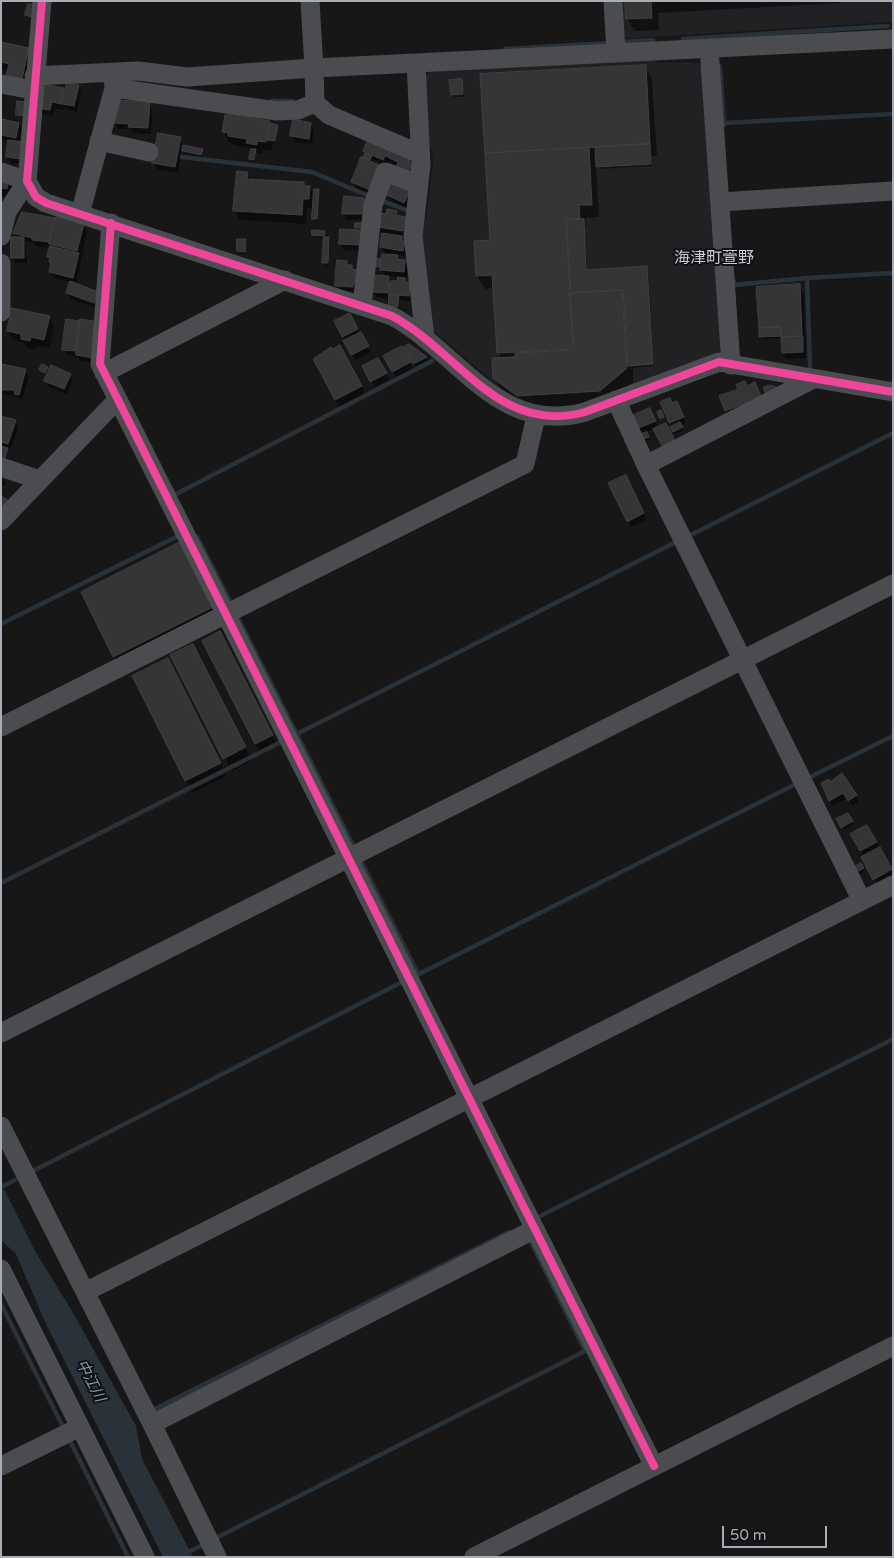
<!DOCTYPE html>
<html>
<head>
<meta charset="utf-8">
<style>
  body { margin:0 }
  #map { position:relative; width:894px; height:1558px; overflow:hidden; background:#171717; font-family:"Varela Round",sans-serif }
  canvas { display:block }
  .frame { position:absolute; inset:0; border:2px solid #a8adb8; pointer-events:none }
  .scale { position:absolute; left:722px; top:1526px; width:105px; height:22px; box-sizing:border-box; border:2px solid #a8adb8; border-top:0; padding-left:6px; font-size:15px; line-height:18px; white-space:nowrap; color:#a8adb8; -webkit-text-stroke:4px #111113; paint-order:stroke }
</style>
</head>
<body>
<div id="map">
<canvas width="894" height="1558"></canvas>
<div class="frame"></div>
<div class="scale">50 m</div>
</div>
<script>
const ctx = document.querySelector('canvas').getContext('2d');
ctx.lineJoin = 'round';
function fillPath(path, color) {
  ctx.fillStyle = color;
  ctx.fill(path, 'evenodd');
}
function strokePath(path, color, width, dash) {
  ctx.strokeStyle = color;
  ctx.lineWidth = width;
  ctx.lineCap = dash ? 'butt' : 'round';
  ctx.setLineDash(dash || []);
  ctx.stroke(path);
}
function drawText(font, color, halo, rows, align = 'center') {
  ctx.font = font + ' "Varela Round","Noto Sans JP",sans-serif';
  ctx.lineWidth = 4;
  ctx.setLineDash([]);
  ctx.textBaseline = 'middle';
  ctx.strokeStyle = halo;
  ctx.fillStyle = color;
  for (const [text, x, y, turn = 0] of rows) {
    ctx.save();
    ctx.translate(x, y);
    ctx.rotate((+turn || 0) * Math.PI / 180);
    ctx.textAlign = isNaN(turn) ? turn : align;
    if (halo) ctx.strokeText(text, 0, 0);
    ctx.fillText(text, 0, 0);
    ctx.restore();
  }
}
fillPath(new Path2D(`
  M618 1H893V22L620 39Z
  M650 57 658 63 697 62 706 70 724 346 719 352 581 406 541 408 512 397 504 391 435 332 431 325 420 219H426L433 163 432 150 428 144 424 78 431 70Z`), '#212123');
fillPath(new Path2D(`
  M1 1183 35 1251 72 1311 136 1426 142 1459 193 1557H163L45 1322 16 1254 1 1240Z`), '#2a3239');
fillPath(new Path2D(`
  M626 1H841V3L658 13 659 30 635 31 627 19Z
  M1 43 29 49 34 59 27 88 13 85 7 75 8 72 1 70ZM13 76 29 79 28 81 13 78Z
  M645 66 652 79 657 156H651L652 166 599 169 596 163 599 217 586 218 585 232 587 271 647 268 648 270 654 366 633 368V382L607 404 526 408 502 391 494 378 502 359 498 353 494 288 485 289 477 276 491 241 481 76Z
  M461 81 464 97H454L452 95Z
  M78 86 81 92 77 112 67 110 65 106 64 110 55 108 53 116 42 114 39 107 64 89 66 93Z
  M149 103 152 110 151 134 133 133 131 129H118L115 123Z
  M3 120 19 124 22 130 19 142 25 164 11 163 7 157 9 142 3 140 1 137Z
  M269 122 278 128 276 143H273L271 151 262 150V154L256 153 255 162 251 159 250 148 234 145 229 142 224 132Z
  M311 124 314 130 312 144 295 142 291 136Z
  M180 138 183 146 202 150V157L185 154 182 150 178 173 157 169 153 163Z
  M369 140 411 157 414 163 412 180 393 163 388 161 386 165 373 159 371 163 378 166V180L372 194 356 188 353 182 362 169 359 165 366 154 364 151Z
  M247 173 251 180 303 184 305 187H310L315 196 318 191V221L313 219 314 208H307L306 224 240 220 235 211Z
  M1 178 8 179 14 189 12 198 1 196Z
  M385 189 409 191 408 208 392 201Z
  M363 199 367 205V219L347 220 343 214Z
  M396 212 399 217 405 218 408 224 406 237 401 236 408 248 406 256 396 255 408 267 407 278 403 277 409 284 412 301 400 300 399 309H391L390 299 376 297 373 291 386 277 381 269H376L374 266 380 260 382 264 393 254 385 253 381 247 382 233 379 227 387 215ZM388 276 399 277 398 282H391Z
  M23 214 83 225 87 231 76 285 97 293V308L71 299 68 293 71 282 54 278 50 272 52 265 49 257 51 248 36 246 35 243 25 241 27 263H16L12 257 18 238 15 233Z
  M364 224 363 251 344 250 340 244 359 232 356 228Z
  M324 232 325 239 330 241 328 266 323 263 325 238 315 237 313 235Z
  M245 240 246 254H239L238 251Z
  M347 262 354 271 356 292 340 291 336 285Z
  M799 285 804 295 806 358 787 359 783 353V338L762 339 760 336Z
  M349 315 371 352 356 360 336 322Z
  M49 317 54 327 49 348 37 346 36 350 27 348 24 343 13 340 8 331Z
  M67 320 98 323 97 363 81 361 78 357 67 355 63 349Z
  M409 346 426 358 427 360 416 366 406 347Z
  M402 348 413 369 396 378 385 357Z
  M345 356 366 396 341 409 314 359Z
  M378 359 389 380 375 387 364 367Z
  M1 366 25 370 29 376 22 400 16 396 1 393Z
  M47 368 49 372 70 375 73 381 67 394 49 387 45 381 48 375 41 370Z
  M739 390 745 410 729 416 721 397Z
  M662 403 672 404 680 409 686 423 681 425 683 430 675 434Z
  M653 416 658 428 677 446H663L655 428 646 432 649 440 646 441 637 428Z
  M1 420 15 421 18 427 11 449 6 448 8 452 5 462 1 461Z
  M1 477 6 483 1 489Z
  M629 483 647 520 631 527 628 521Z
  M187 556 219 620 122 669 114 656Z
  M225 642 277 745 261 753 256 744Z
  M172 656 200 658 252 761 232 771Z
  M174 672 227 776 193 793 186 780Z
  M843 774 859 802 852 806 848 798 833 806 830 800V784Z
  M848 815 853 824 844 830 838 820Z
  M867 826 893 873V877L878 885 852 834Z
  M861 864 865 871 860 874 856 867Z`), '#0007');
strokePath(new Path2D(`
  M683 39 888 26
  M623 42 653 40
  M505 49 609 43
  M720 66 724 125
  M271 101H293
  M724 123 893 114
  M182 157 312 172 369 196
  M380 200 411 212
  M807 278 893 273
  M734 281V285L807 278 810 367
  M176 494 432 361
  M197 537 232 605
  M687 537 893 433
  M237 616 355 849
  M1 624 180 535
  M293 736 674 543
  M808 778 893 736
  M360 859 418 974
  M1 883 281 742
  M413 977 794 785
  M35 1170 402 982
  M1 1187 15 1180
  M536 1218 893 1039
  M1 1304 63 1427
  M151 1411 509 1232
  M69 1439 128 1557
  M216 1538 585 1351 530 1240
  M186 1553 203 1545`), '#2a3239', 4.5);
const building = new Path2D(`
  M625 1H651L652 18 626 19Z
  M28 4 35 5 32 17 25 15Z
  M1 42 29 48 22 79 6 75 9 64 1 62Z
  M646 65 650 144 485 153 480 74Z
  M462 79 463 94 451 95 449 80Z
  M67 83 79 85 74 106 62 104Z
  M42 84 64 88 61 104 52 102 50 110 37 108Z
  M115 100 150 102 148 128 128 127 129 124 114 123Z
  M17 101 26 102 25 116 16 115Z
  M231 114 270 121 266 142 257 141V145L246 143 247 139 228 136V133L222 132 225 115Z
  M2 119 19 123 16 138 1 135Z
  M293 119 311 123 309 139 290 136Z
  M270 123 278 125 275 141 267 140Z
  M158 133 181 137 175 167 152 163Z
  M369 138 392 148 388 157 385 156 383 160 363 151Z
  M8 140 24 142 22 159 6 157Z
  M650 144 651 164 596 167 595 147Z
  M183 145 203 149 201 155 182 151Z
  M393 148 412 156 409 162 413 163 408 174 395 169 398 162 389 158Z
  M589 148 592 205H579L580 219 566 220 573 349 497 353 492 275 476 276 474 241 490 240 485 154Z
  M251 149H256L254 160 249 159Z
  M365 153 372 156 370 160 363 157Z
  M361 157 379 165 376 172 358 165Z
  M358 166 375 173 368 189 351 182Z
  M237 171 248 172 247 179 304 182V186H310L309 199H303L302 215 233 211Z
  M1 177 9 178 7 189 1 188Z
  M387 181 410 190 404 203 387 195 388 191 383 189Z
  M314 189H319L317 219H312Z
  M344 196 364 198V214H342Z
  M387 209 397 211 396 215 406 217 403 231 378 227 380 213 386 214Z
  M22 212 55 218 49 242 32 240V238L13 233Z
  M56 217 84 224 77 251 49 244Z
  M584 219 586 270 647 266 653 364 628 366 623 290 571 293 566 220Z
  M355 223H365V228H355Z
  M340 229 361 230 360 245 339 244Z
  M312 230 325 231 324 236 312 235Z
  M382 233 402 236V241H405L403 251 380 247Z
  M11 237H24V258H11Z
  M324 237H329L328 263H322Z
  M237 239H246L245 252 237 251Z
  M50 246 79 253 73 278 49 272 51 263 49 262 50 258 47 257Z
  M382 254 398 255 397 259 405 260 404 272 380 270Z
  M374 258 381 259 380 267H373Z
  M337 260 347 261V265H352V269L357 270 356 283H353V287L335 286Z
  M373 275 389 276 388 293 371 292Z
  M398 277 405 278V282H410L409 296 389 294 390 281H397Z
  M70 281 98 292 94 303 66 293Z
  M800 284 802 336 781 337 780 327 759 328 756 287Z
  M622 291 627 368 600 391 517 396 493 378 492 358 515 357V353L574 350 570 294Z
  M389 294 399 295 398 307 389 306Z
  M12 308 50 316 44 340 31 337 30 341 21 339V334L7 331Z
  M350 313 358 329 342 337 334 321Z
  M66 319 80 321 76 351 62 350Z
  M80 319 99 322 94 358 76 355Z
  M780 327 781 336 759 337V328Z
  M361 332 369 346 351 355 343 341Z
  M803 337V352L782 353 781 338Z
  M409 344 427 357 413 364 404 347Z
  M340 345 362 386 335 400 313 359 331 347 332 349Z
  M402 346 411 362 392 372 383 356Z
  M378 358 387 373 370 382 362 366Z
  M1 364 26 369 19 395 14 394 15 390H1Z
  M42 364 48 367 45 373 39 370Z
  M51 365 71 374 64 389 44 381Z
  M745 381 747 386 755 382 762 399 746 407 736 385Z
  M770 385 781 389 767 396 763 388Z
  M737 390 743 404 725 411 719 396Z
  M670 398 672 403 677 401 684 417 669 423 660 402Z
  M650 408 656 421 636 429 631 416Z
  M661 410 664 417 660 419 657 412Z
  M1 416 16 420 8 444 1 442Z
  M680 422 683 427 673 432 670 427Z
  M666 423 675 440 662 446 653 429Z
  M647 432 649 437 644 439 641 434Z
  M1 446 8 448 4 461 1 460Z
  M626 475 644 513 627 522 608 483Z
  M1 496 11 502 1 512Z
  M180 542 213 607 113 657 81 592Z
  M220 631 273 735 255 744 202 641Z
  M193 644 246 747 223 759 170 655Z
  M168 658 221 763 185 781 132 676Z
  M842 773 857 795 848 801 843 793 829 801 821 783 829 779 830 782Z
  M848 813 853 821 841 828 836 819Z
  M867 825 877 842 860 851 850 834Z
  M880 847 892 869 873 880 861 857Z
  M861 863 864 868 857 872 854 867Z`);
fillPath(building, '#353536');
strokePath(building, '#3f4043', 1);
strokePath(new Path2D(`
  M42 1 27 181 36 197 46 203 392 316C459 352 499 436 585 412L719 362 893 392
  M310 1 314 68 416 63
  M613 1 616 52
  M709 48 731 365
  M34 76 138 71 187 77 314 68 315 103 329 115 420 154
  M1 84 33 90
  M114 88 277 111 298 110 315 103
  M99 141 149 152
  M1 172 27 181
  M720 202 893 191
  M80 214 114 88 113 76
  M111 223 100 364 654 1466
  M1 236 7 212 27 181
  M1 263V312
  M362 305 373 205 385 172 418 184
  M425 338 413 236 421 165 416 63 893 39
  M104 373 285 280
  M616 400 646 465 862 901
  M646 465 813 379
  M1 467 40 480
  M1 521 117 400
  M1 727 525 464 536 416
  M1 1033 893 584
  M1 1126 152 1424 217 1557
  M1 1269 145 1557
  M85 1292 893 885
  M152 1424 535 1229
  M1 1466 80 1427
  M474 1557 893 1346`), '#4b4c50', 19);
strokePath(new Path2D(`
  M42 1 27 181 36 197 46 203 392 316C459 352 499 436 585 412L719 362 893 392
  M111 223 100 364 654 1466`), '#ed469a', 8);
drawText('italic 15px', '#7f9bb3', '#111113', [
  ["中江川",90,1381,63]
]);
drawText('16px', '#c9ccd4', '#111113', [
  ["海津町萱野",714,259]
]);
</script>
</body>
</html>
